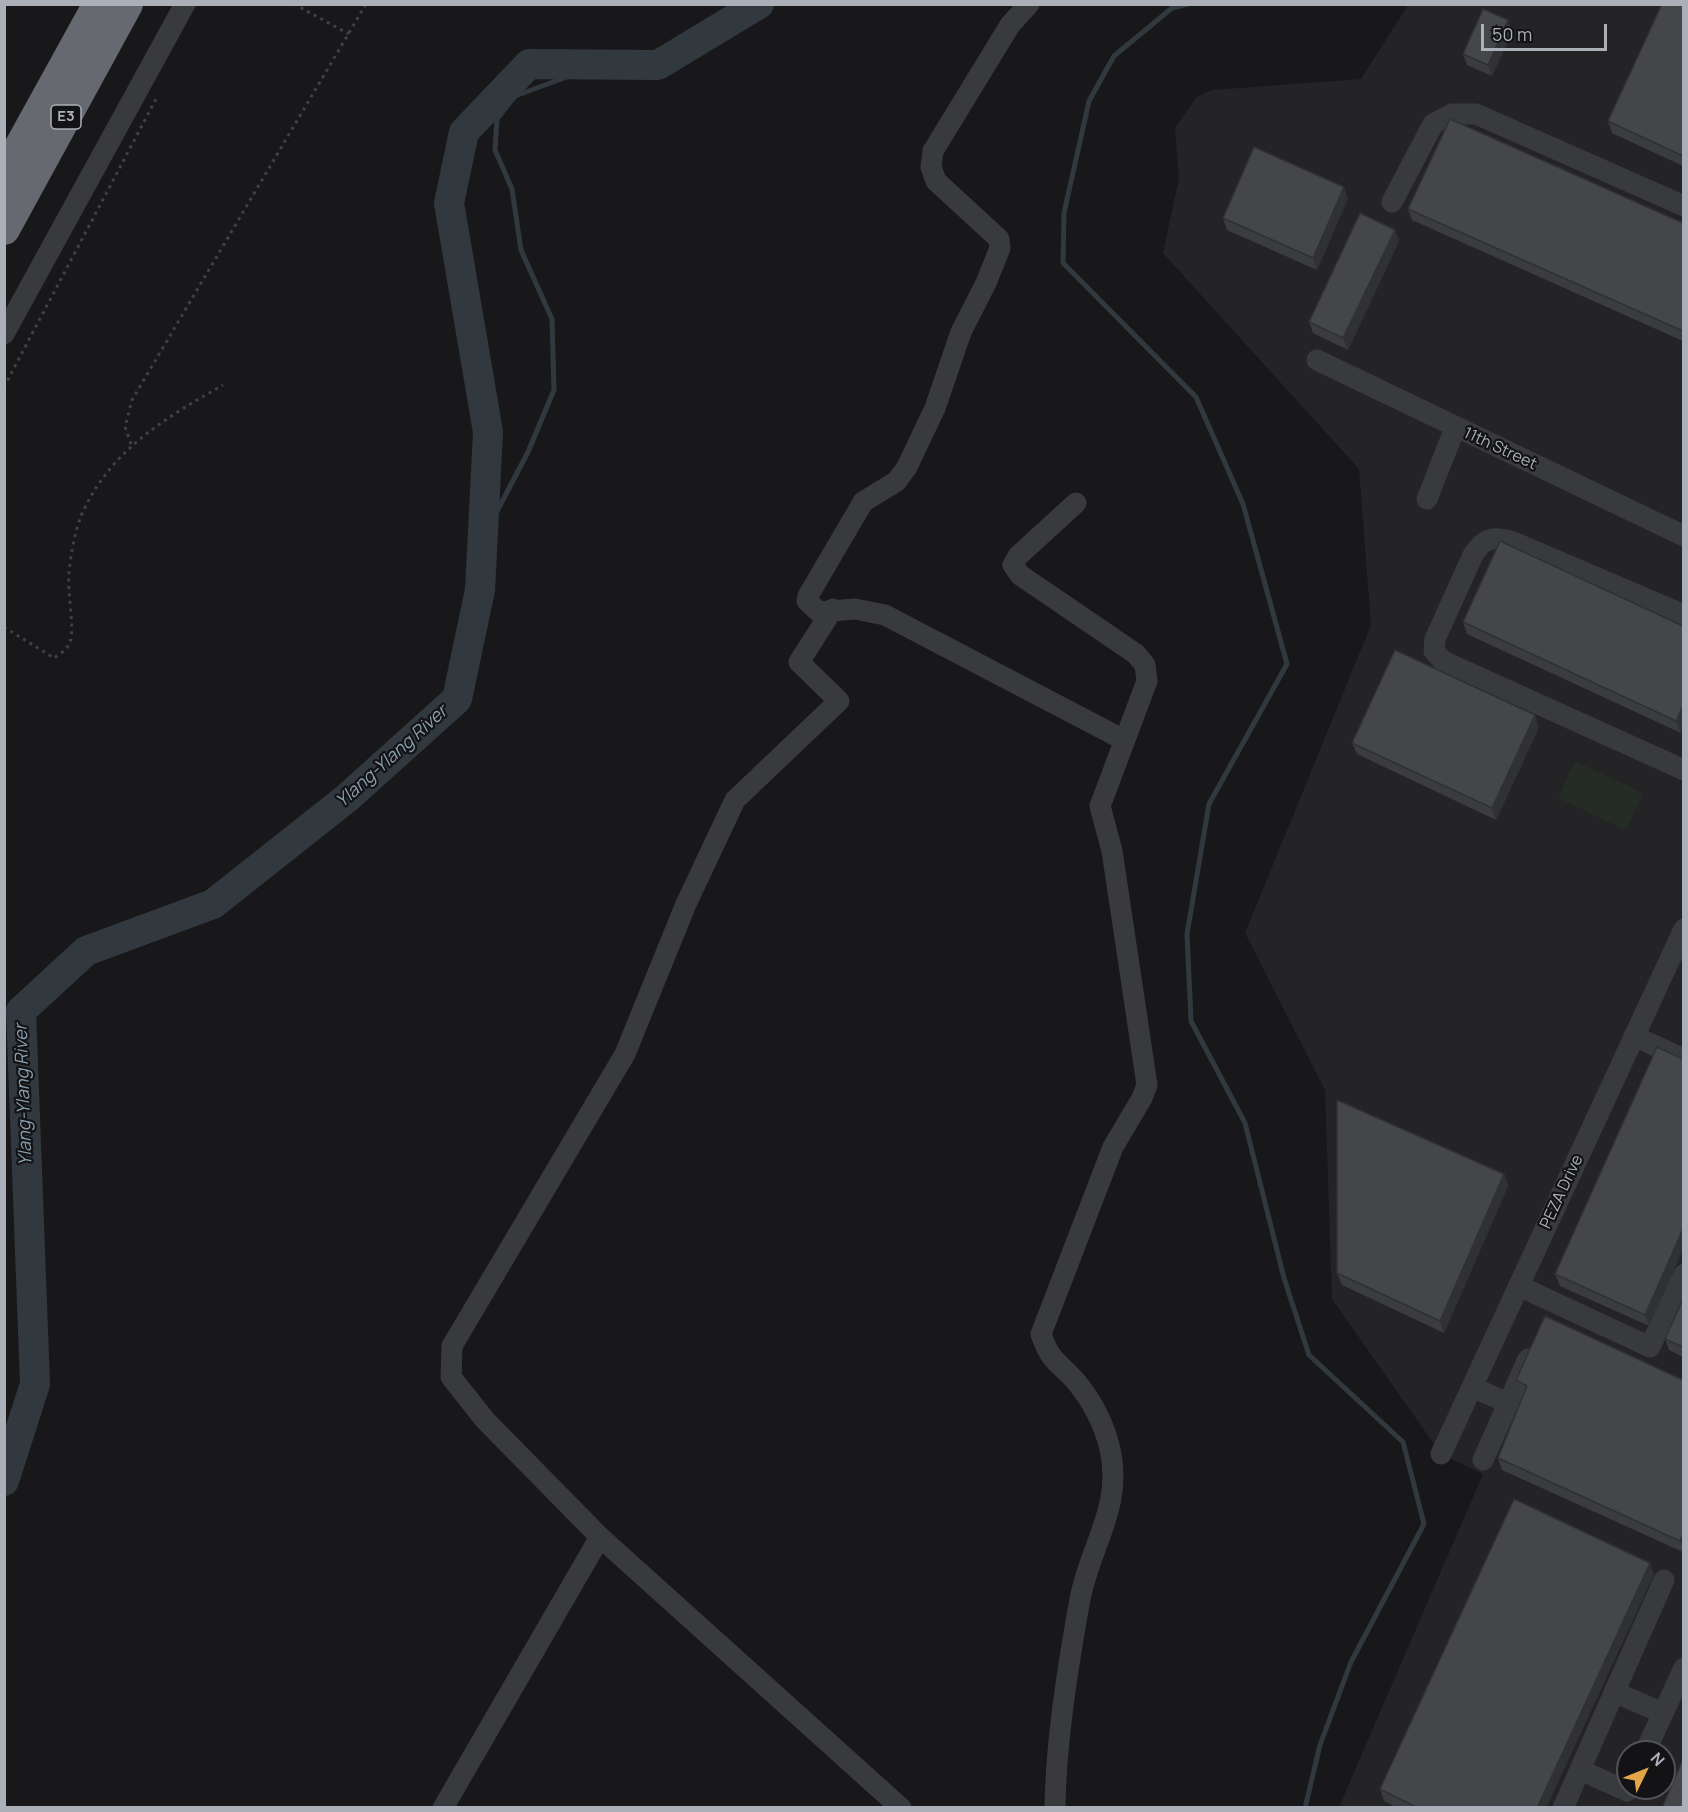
<!DOCTYPE html>
<html>
<head>
<meta charset="utf-8">
<style>
  body { margin:0 }
  #map { position:relative; width:1688px; height:1812px; overflow:hidden; background:#18181a; font-family:Manrope,sans-serif }
  canvas { display:block }
  .frame { position:absolute; inset:0; border:6px solid #abb0b8; pointer-events:none }
  .north { position:absolute; left:1616px; top:1740px; width:60px; height:60px; box-sizing:border-box; background:#131315; border:2px solid #505256; border-radius:50%; rotate:47deg; font-size:16px; font-weight:700; line-height:24px; text-align:center; color:#abb0b8 }
  .north::after { content:''; display:block; margin:auto; width:21px; height:27px; background:#e2a548; clip-path:polygon(50% 0,100% 100%,50% 72%,0 100%) }
  .scale { position:absolute; left:1481px; top:24px; width:126px; height:27px; box-sizing:border-box; border:3px solid #abb0b8; border-top:0; padding-left:8px; font-size:18px; line-height:21px; white-space:nowrap; color:#abb0b8; -webkit-text-stroke:4px #131315; paint-order:stroke }
</style>
</head>
<body>
<div id="map">
<canvas width="1688" height="1812"></canvas>
<div class="frame"></div>
<div class="north">N</div>
<div class="scale">50 m</div>
</div>
<script>
const ctx = document.querySelector('canvas').getContext('2d');
ctx.lineJoin = 'round';
function fillPath(path, color) {
  ctx.fillStyle = color;
  ctx.fill(path, 'evenodd');
}
function strokePath(path, color, width, dash) {
  ctx.strokeStyle = color;
  ctx.lineWidth = width;
  ctx.lineCap = dash ? 'butt' : 'round';
  ctx.setLineDash(dash || []);
  ctx.stroke(path);
}
function drawText(font, color, halo, rows, align = 'center') {
  ctx.font = font + ' Manrope,sans-serif';
  ctx.lineWidth = 4.5;
  ctx.setLineDash([]);
  ctx.textBaseline = 'middle';
  ctx.strokeStyle = halo;
  ctx.fillStyle = color;
  for (const [text, x, y, turn = 0] of rows) {
    ctx.save();
    ctx.translate(x, y);
    ctx.rotate((+turn || 0) * Math.PI / 180);
    ctx.textAlign = isNaN(turn) ? turn : align;
    if (halo) ctx.strokeText(text, 0, 0);
    ctx.fillText(text, 0, 0);
    ctx.restore();
  }
}
fillPath(new Path2D(`
  M1408 5H1683V1807H1339L1483 1474 1441 1454 1332 1299 1325 1090 1245 933 1371 625 1359 469 1163 253 1179 178 1175 128 1196 98 1212 90 1361 79ZM1628 1752H1664V1788H1628Z`), '#242427');
fillPath(new Path2D(`
  M1575 761 1643 793 1626 830 1558 798Z`), '#242c25');
strokePath(new Path2D(`
  M1188 4 1172 8 1114 56 1089 101 1064 213 1063 263 1196 397 1243 504 1287 664 1209 804 1187 934 1191 1021 1245 1123 1284 1278 1309 1355 1403 1442 1424 1524 1351 1662 1320 1745 1305 1808
  M482 540 528 452 554 390 552 319 521 250 512 189 495 150 497 119 515 96 602 64`), '#31393f', 5);
strokePath(new Path2D(`
  M4 1481 35 1384 21 1011 86 951 213 904 347 798 457 699 480 590 488 432 449 203 464 132 529 64 658 65 759 4`), '#31393f', 30);
strokePath(new Path2D(`
  M294 4 349 34
  M4 387 156 99
  M131 444 125 427 132 400 366 4
  M4 627 54 658C60 654 67 650 70 642 75 629 67 591 69 574 70 557 75 532 81 516 109 451 165 418 223 385`), '#3f4145', 3, [3, 4.5]);
strokePath(new Path2D(`
  M1029 4 1010 25 933 151 931 167 936 181 999 239 1000 248 986 283 961 332 935 408 907 467 897 481 863 502 808 596 807 601 819 612 855 609 885 615 1124 740
  M1392 202 1433 124 1452 114H1476L1684 206
  M4 334 185 4
  M1317 360 1684 536
  M1427 499 1455 428
  M833 609 799 662 839 701 735 800 686 904 625 1054 452 1346 451 1377 485 1420 600 1537 901 1808
  M1684 615 1513 542C1494 536 1484 537 1473 555L1435 639 1434 651 1443 661 1684 770
  M1634 1036 1684 1059
  M1519 1286 1650 1347 1684 1274
  M1472 1387 1508 1403
  M1441 1454 1684 929
  M1483 1460 1528 1359
  M1614 1692 1663 1713
  M1645 1752 1684 1668
  M1580 1770 1627 1791
  M443 1808 600 1537
  M1055 1808C1056 1740 1068 1666 1080 1599 1090 1546 1123 1507 1110 1449 1104 1424 1094 1404 1078 1384 1060 1362 1051 1364 1041 1334L1113 1147 1142 1098 1147 1085 1112 851 1100 806 1147 681 1145 665 1136 654 1020 575 1013 565 1018 556 1076 503
  M1563 1808 1664 1580`), '#393a3e', 21);
strokePath(new Path2D(`
  M4 176 99 4
  M4 229 127 4`), '#66696f', 32);
fillPath(new Path2D(`
  M1683 4V166L1612 133 1608 121Z
  M1508 20 1512 32 1492 76 1467 65 1463 54Z
  M1348 198 1317 270 1227 230 1223 218Z
  M1408 209 1683 223V341L1412 220Z
  M1395 230 1399 241 1348 350 1313 333 1309 322Z
  M1463 622 1683 626 1681 733 1467 634Z
  M1539 727 1496 820 1357 754 1352 743Z
  M1657 1047 1649 1326 1560 1286 1555 1274Z
  M1504 1174 1508 1186 1444 1333 1342 1285 1337 1273Z
  M1683 1299V1357L1669 1350 1665 1339Z
  M1516 1380H1683V1552L1502 1470 1498 1458 1524 1394 1520 1392Z
  M1654 1574 1546 1808H1398L1384 1801 1380 1789Z`), '#3b3c40');
fillPath(new Path2D(`
  M1508 20 1512 32 1492 76 1488 65Z
  M1344 187 1348 198 1317 270 1313 258Z
  M1395 230 1399 241 1348 350 1343 338Z
  M1683 706V727L1681 733 1676 721Z
  M1535 715 1539 727 1496 820 1492 808Z
  M1504 1174 1508 1186 1444 1333 1440 1321Z
  M1683 1229V1250L1649 1326 1645 1315Z
  M1683 1534V1550L1680 1541Z
  M1650 1563 1654 1574 1546 1808H1537Z`), '#303134');
const building = new Path2D(`
  M1662 4H1683V156L1608 121Z
  M1483 9 1508 20 1488 65 1463 54Z
  M1450 119 1683 223V331L1408 209Z
  M1254 147 1344 187 1313 258 1223 218Z
  M1360 213 1395 230 1343 338 1309 322Z
  M1500 541 1683 626V706L1676 721 1463 622Z
  M1395 650 1535 715 1492 808 1352 743Z
  M1657 1047 1683 1059V1229L1645 1315 1555 1274Z
  M1337 1100 1504 1174 1440 1321 1337 1273Z
  M1683 1299V1347L1665 1339Z
  M1545 1316 1683 1380V1534L1680 1541 1498 1458 1527 1386 1516 1380Z
  M1514 1499 1650 1563 1537 1808H1418L1380 1789Z
  M1683 1759V1808H1662Z`);
fillPath(building, '#45464a');
strokePath(building, '#303134', 1.5);
for (const [x, y, w] of [
  [66,117,30]
]) {
  const box = new Path2D();
  box.roundRect(x - w / 2, y - 12, w, 24, 4.5);
  ctx.fillStyle = '#131315';
  ctx.fill(box);
  strokePath(box, '#abb0b8', 1.5);
}
drawText('bold 15px', '#abb0b8', null, [
  ["E3",66,117]
]);
drawText('16px', '#abb0b8', '#131315', [
  ["11th Street",1500,449,25],
  ["PEZA Drive",1562,1192,-65]
]);
drawText('italic 18px', '#869fb0', '#131315', [
  ["Ylang-Ylang River",392,757,-42],
  ["Ylang-Ylang River",24,1095,-92]
]);
</script>
</body>
</html>
